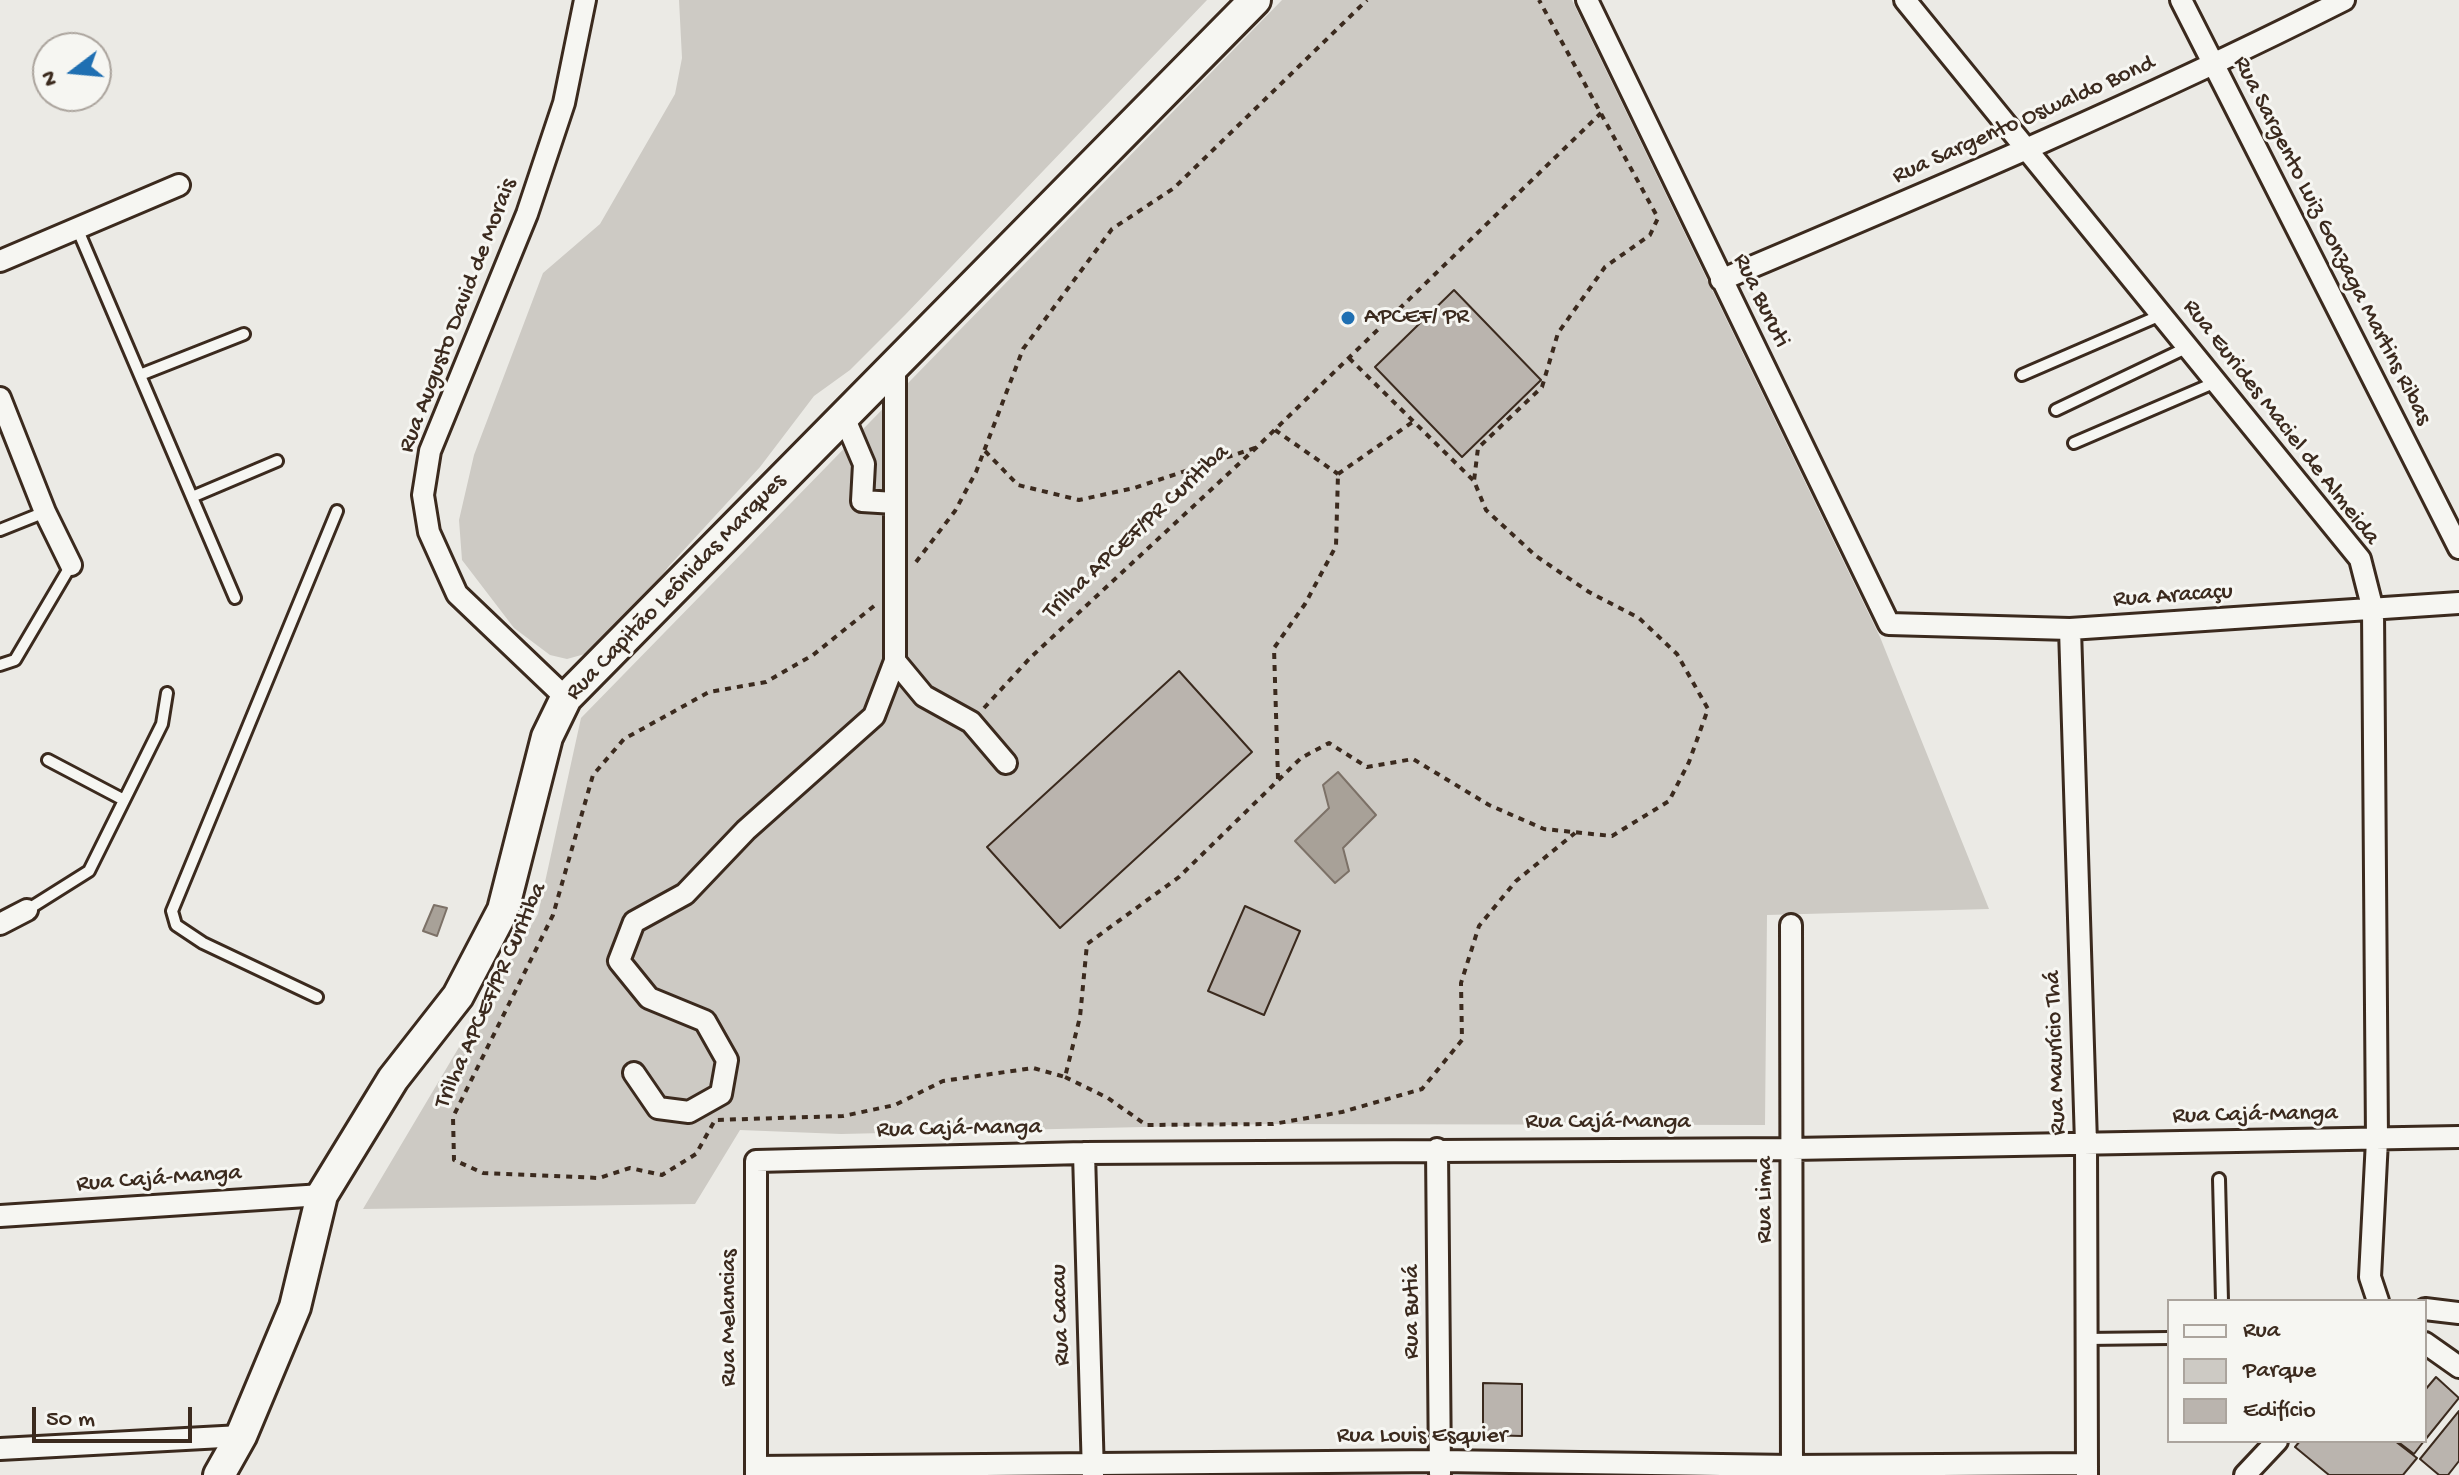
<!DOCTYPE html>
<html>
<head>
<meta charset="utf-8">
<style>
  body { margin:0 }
  #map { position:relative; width:2459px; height:1475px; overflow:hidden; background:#ebeae5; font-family:"Gochi Hand",sans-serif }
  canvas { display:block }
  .legend { position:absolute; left:2167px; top:1299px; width:260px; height:144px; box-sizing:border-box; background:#f6f6f2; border:2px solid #aba49d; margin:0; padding:10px 14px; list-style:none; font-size:24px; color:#3b2a1e }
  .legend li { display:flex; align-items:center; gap:16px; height:40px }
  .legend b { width:40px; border:2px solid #aba49d }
  .north { position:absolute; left:32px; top:32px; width:80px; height:80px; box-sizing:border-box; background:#f6f6f2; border:2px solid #aba49d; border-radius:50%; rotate:254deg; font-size:22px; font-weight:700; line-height:32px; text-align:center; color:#3b2a1e }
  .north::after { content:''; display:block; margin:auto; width:28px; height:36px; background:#1f6fb2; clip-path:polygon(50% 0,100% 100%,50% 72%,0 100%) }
  .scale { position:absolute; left:32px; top:1407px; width:160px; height:36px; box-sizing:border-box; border:4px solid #3b2a1e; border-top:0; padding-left:10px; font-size:24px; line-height:28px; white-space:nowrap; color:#3b2a1e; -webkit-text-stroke:6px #f6f6f2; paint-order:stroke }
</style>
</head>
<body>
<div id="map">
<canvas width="2459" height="1475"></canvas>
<ul class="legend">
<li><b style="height:10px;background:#f6f6f2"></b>Rua</li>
<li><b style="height:22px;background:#cdcac4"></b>Parque</li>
<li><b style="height:22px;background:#bab4ae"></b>Edifício</li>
</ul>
<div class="north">N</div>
<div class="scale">50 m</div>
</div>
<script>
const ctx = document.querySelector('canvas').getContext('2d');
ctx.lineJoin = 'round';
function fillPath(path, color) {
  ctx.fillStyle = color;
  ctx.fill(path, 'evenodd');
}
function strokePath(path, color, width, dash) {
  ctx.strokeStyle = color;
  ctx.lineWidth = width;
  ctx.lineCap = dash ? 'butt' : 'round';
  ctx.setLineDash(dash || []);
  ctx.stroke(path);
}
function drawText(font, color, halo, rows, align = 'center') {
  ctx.font = font + ' "Gochi Hand",sans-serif';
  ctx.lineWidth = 6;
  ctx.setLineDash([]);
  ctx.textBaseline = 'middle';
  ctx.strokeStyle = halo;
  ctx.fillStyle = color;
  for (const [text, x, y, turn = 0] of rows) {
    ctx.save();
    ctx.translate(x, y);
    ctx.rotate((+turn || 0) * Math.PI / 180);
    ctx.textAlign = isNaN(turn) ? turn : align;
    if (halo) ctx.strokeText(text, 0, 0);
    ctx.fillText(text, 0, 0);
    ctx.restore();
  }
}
fillPath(new Path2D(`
  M679 0H1207L905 315 850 370 814 396 760 467 669 566 636 609 585 654 567 659 550 655 514 628 462 560 459 520 474 455 543 273 600 224 675 94 682 58Z
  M1282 0H1572L1880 637 1989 909 1767 915 1765 1125 1273 1124 841 1134 740 1130 695 1204 363 1209 538 914 581 718Z`), '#cdcac4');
const water = new Path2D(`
  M1338 772 1376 815 1343 848 1349 871 1335 883 1295 841 1329 808 1323 785Z
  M434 905 447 908 437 936 423 931Z`);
fillPath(water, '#a8a198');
strokePath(water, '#7c7167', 2);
const building = new Path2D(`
  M1454 290 1541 380 1462 457 1375 367Z
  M1179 671 1252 752 1060 928 987 847Z
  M1245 906 1300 931 1264 1015 1208 991Z
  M2436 1377 2459 1398 2425 1440V1390Z
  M1483 1383 1522 1384V1436L1483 1435Z
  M2459 1411V1461L2448 1475H2439L2420 1459Z
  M2300 1441H2395L2417 1458 2403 1475H2329L2295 1447Z
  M2397 1441H2424L2414 1454Z`);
fillPath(building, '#bab4ae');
strokePath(building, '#3b2a1e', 2);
const lane = new Path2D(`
  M77 228 235 598
  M140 375 244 334
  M2022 375 2161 315
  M2056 410 2188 347
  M2074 443 2216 382
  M192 497 277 461
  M0 530 45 512
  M0 665 15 660 71 565
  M48 760 124 800
  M27 910 89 871 162 724 167 693
  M317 997 203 943 176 925 172 911 337 511
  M2219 1179 2222 1301
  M2086 1339 2169 1338`);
const street = new Path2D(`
  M1587 0 1889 624 2070 629 2459 603
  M1905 0 2360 559 2373 610 2377 1140 2370 1277 2378 1301
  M2181 0 2459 548
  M0 261 179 185
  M1721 280C1931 191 2140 103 2344 0
  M895 365V661L924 696 971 722 1006 763
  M0 398 45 512 71 565
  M844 417 864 464 862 501 895 503
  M2070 629 2086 1143 2087 1475
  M566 698 457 594 429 532 423 495 430 451 527 214 564 103 585 0
  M0 924 27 910
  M1791 925 1792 1475
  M634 1073 658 1108 689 1112 721 1094 727 1060 705 1021 649 998 619 961 634 922 685 894 746 830 874 716 895 661
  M1437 1149 1440 1473
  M1084 1153 1093 1475
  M0 1216 322 1195
  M2425 1309 2459 1313
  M2425 1343 2459 1367
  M0 1449 241 1436
  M756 1467 1440 1461 1792 1466 2087 1464
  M756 1475V1161L1084 1153 1792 1149 2459 1137
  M2245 1475 2277 1441`);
const secondary = new Path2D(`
  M219 1475 241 1436 295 1307 322 1195 393 1079 458 996 503 910 547 737 566 698 1255 0`);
strokePath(lane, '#3b2a1e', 16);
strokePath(street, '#3b2a1e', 26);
strokePath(secondary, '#3b2a1e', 36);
strokePath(new Path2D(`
  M1349 358 1474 481
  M1275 430 1338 474
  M985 451 1018 485 1079 500 1134 488 1255 448
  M1338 474 1414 421
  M916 562 955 511 976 472 1023 349 1112 229 1174 188 1367 0
  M874 606 813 655 766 682 709 692 624 739 593 775 553 915 453 1117 454 1160 483 1173 599 1178 630 1168 662 1175 696 1154 715 1120 843 1116 895 1105 943 1081 1033 1068 1065 1077 1080 1017 1087 944 1179 877 1301 758 1329 743 1367 767 1413 759 1489 805 1544 829 1612 836 1669 801 1689 762 1708 709 1677 654 1639 618 1589 592 1536 556 1486 510 1474 481 1478 448 1542 387 1558 333 1605 267 1650 235 1658 218 1539 0
  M984 708 1030 658 1257 447 1601 113
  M1278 779 1274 648 1305 604 1336 546 1338 474
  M1065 1077 1108 1098 1146 1125 1273 1124 1342 1112 1422 1089 1462 1040 1461 983 1479 926 1516 881 1575 833`), '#3b2a1e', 4, [6, 6]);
strokePath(lane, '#f6f6f2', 10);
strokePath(street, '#f6f6f2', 20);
strokePath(secondary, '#f6f6f2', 30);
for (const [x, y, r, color] of [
  [1348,318,8,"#1f6fb2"]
]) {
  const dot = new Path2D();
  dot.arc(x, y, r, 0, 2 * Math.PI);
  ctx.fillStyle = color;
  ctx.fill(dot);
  strokePath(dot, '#f6f6f2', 3);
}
drawText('24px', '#3b2a1e', '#f6f6f2', [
  ["Rua Sargento Oswaldo Bond",2024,121,-24],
  ["Rua Sargento Luiz Gonzaga Martins Ribas",2331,241,63],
  ["Rua Buruti",1760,301,64],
  ["Rua Augusto David de Morais",459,316,-69],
  ["Rua Eurides Maciel de Almeida",2280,423,52],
  ["Trilha APCEF/PR Curitiba",1137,533,-43],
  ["Rua Capitão Leônidas Marques",677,588,-46],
  ["Rua Aracaçu",2173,597,-4],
  ["Trilha APCEF/PR Curitiba",492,996,-66],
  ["Rua Maurício Thá",2057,1053,-92],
  ["Rua Cajá-Manga",2255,1116,-1],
  ["Rua Cajá-Manga",1608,1123],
  ["Rua Cajá-Manga",959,1130,-1],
  ["Rua Cajá-Manga",159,1180,-4],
  ["Rua Lima",1766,1200,-90],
  ["Rua Butiá",1413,1312,-90],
  ["Rua Cacau",1062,1315,-92],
  ["Rua Melancias",730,1318,-90],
  ["Rua Louis Esquier",1422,1437]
]);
drawText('24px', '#3b2a1e', '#f6f6f2', [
  ["APCEF/ PR",1364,318]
], 'left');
</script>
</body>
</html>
